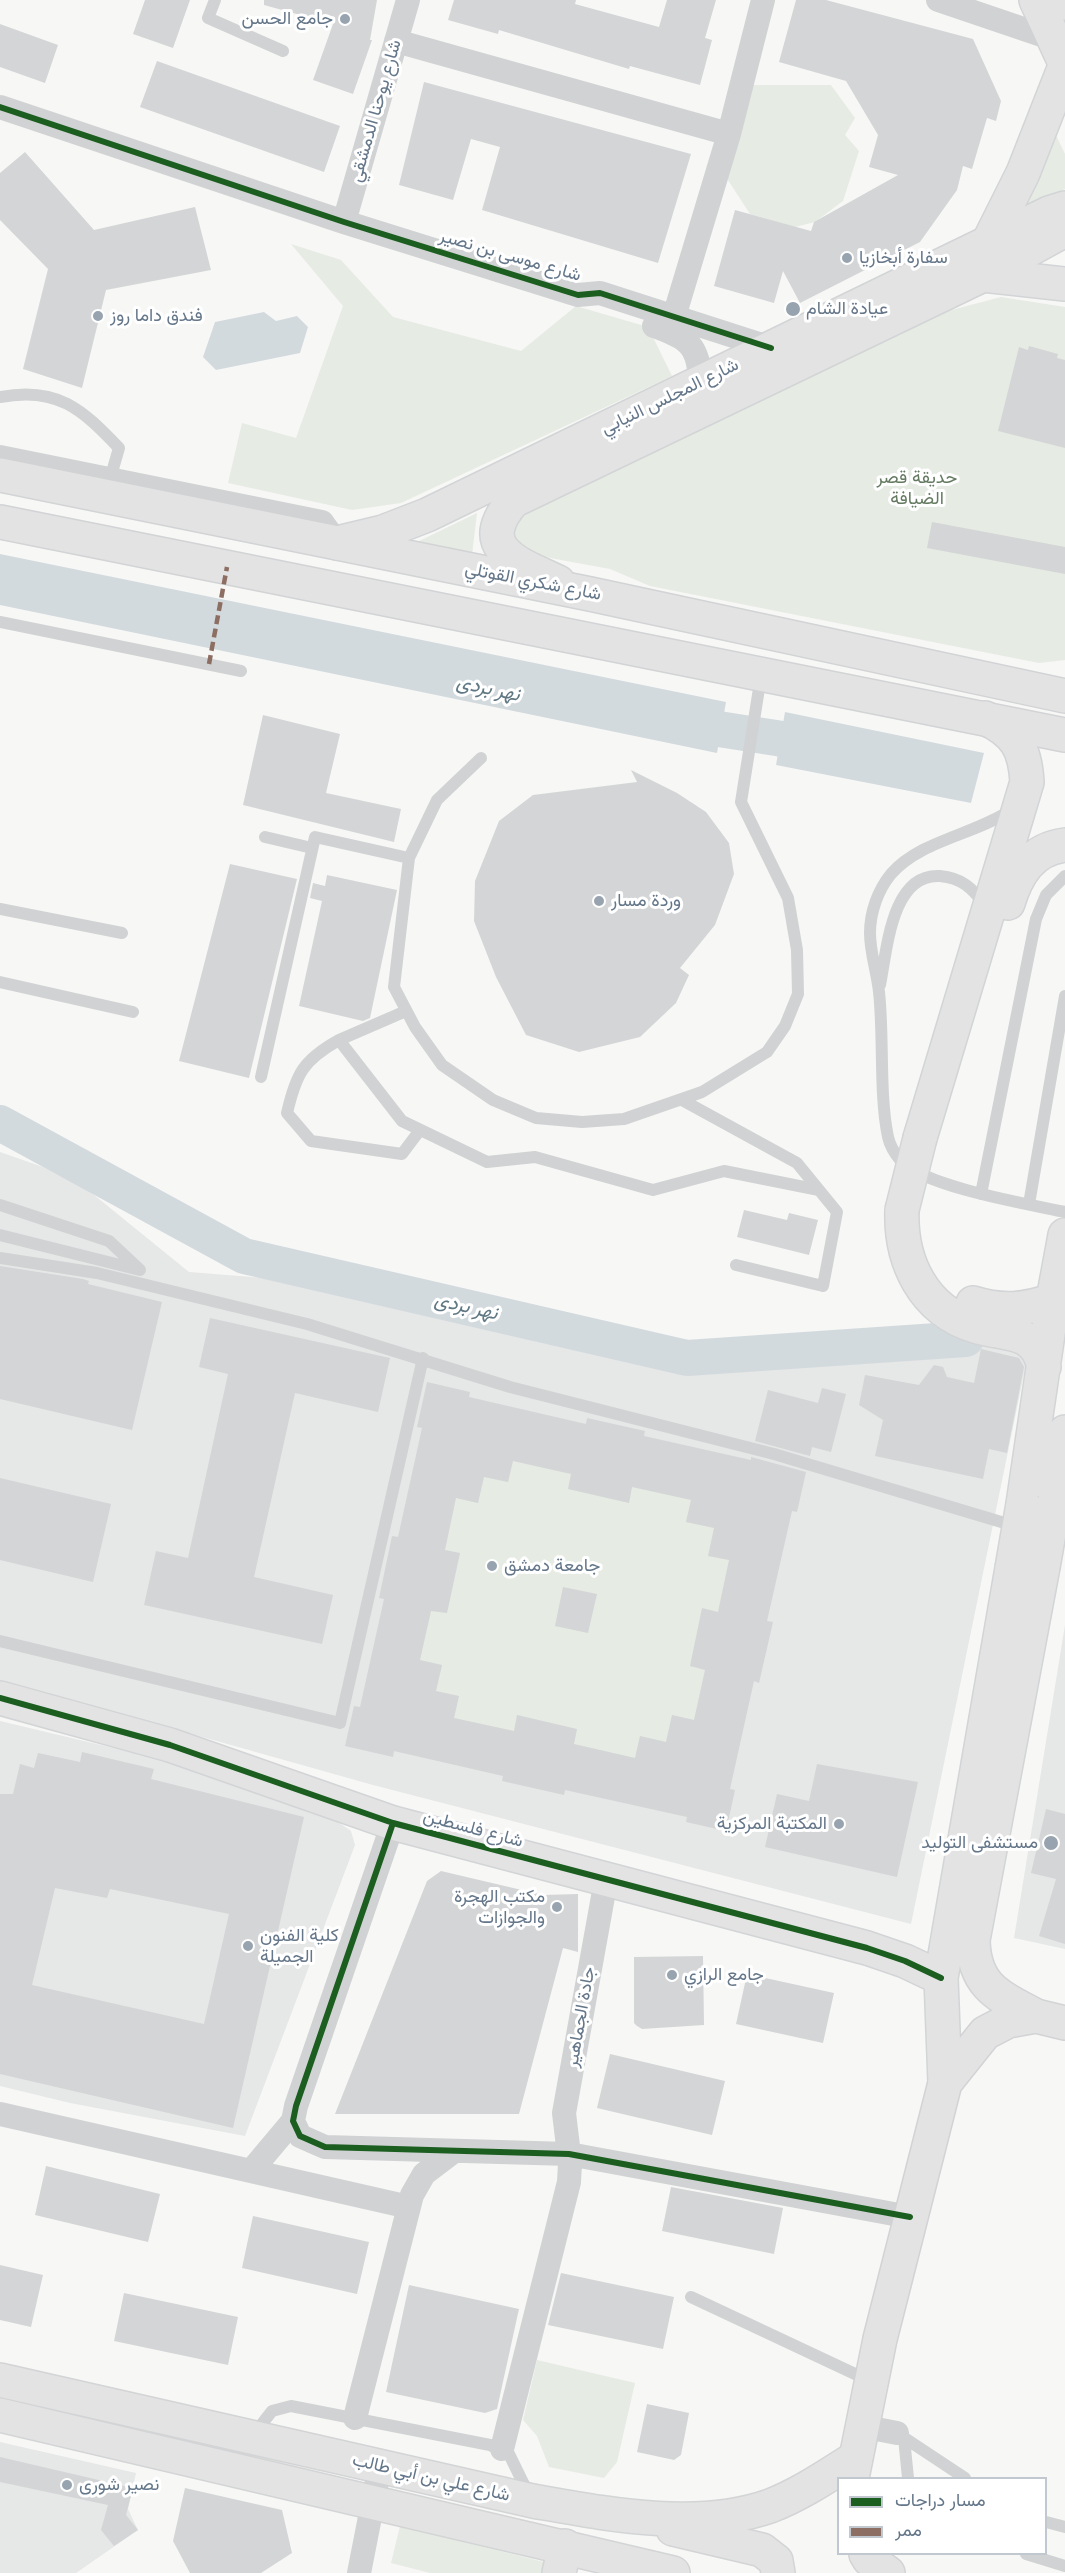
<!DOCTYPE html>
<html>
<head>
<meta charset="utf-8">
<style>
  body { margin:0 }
  #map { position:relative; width:1065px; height:2573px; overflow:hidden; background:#f7f7f6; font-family:"Space Grotesk",Vazirmatn,sans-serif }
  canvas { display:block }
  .legend { position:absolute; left:837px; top:2477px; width:210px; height:78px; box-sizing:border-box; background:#fff; border:2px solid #c1c8d0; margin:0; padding:8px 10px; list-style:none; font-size:18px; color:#647689 }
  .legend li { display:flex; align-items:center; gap:12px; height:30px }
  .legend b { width:30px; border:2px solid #c1c8d0 }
</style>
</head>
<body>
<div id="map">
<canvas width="1065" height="2573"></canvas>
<ul class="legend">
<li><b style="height:8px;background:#1b5e20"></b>مسار دراجات</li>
<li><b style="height:8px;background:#8d6e63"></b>ممر</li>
</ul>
</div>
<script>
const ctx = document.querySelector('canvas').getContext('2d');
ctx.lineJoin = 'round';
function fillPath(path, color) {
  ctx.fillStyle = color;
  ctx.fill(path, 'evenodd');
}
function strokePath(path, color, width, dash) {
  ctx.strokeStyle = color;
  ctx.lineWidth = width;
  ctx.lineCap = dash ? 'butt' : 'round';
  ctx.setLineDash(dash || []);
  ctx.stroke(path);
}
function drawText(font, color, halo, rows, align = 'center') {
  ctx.font = font + ' "Space Grotesk",Vazirmatn,sans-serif';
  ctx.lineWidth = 6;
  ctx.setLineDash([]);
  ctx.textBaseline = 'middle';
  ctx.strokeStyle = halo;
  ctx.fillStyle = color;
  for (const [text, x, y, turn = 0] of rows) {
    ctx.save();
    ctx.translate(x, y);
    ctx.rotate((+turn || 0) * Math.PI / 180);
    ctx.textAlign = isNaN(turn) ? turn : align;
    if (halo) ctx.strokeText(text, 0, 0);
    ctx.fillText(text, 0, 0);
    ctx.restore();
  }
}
fillPath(new Path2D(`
  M0 1152 43 1167 88 1190 189 1272 314 1282 726 1370 891 1332 973 1320 1027 1359 911 1924 373 1785 0 1680Z
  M1065 1625V1949L1014 1938Z
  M0 1721 185 1765 338 1822 351 1831 355 1845 245 2136 70 2103 0 2086Z
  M0 2442 136 2473 128 2509 138 2530 76 2573H0Z`), '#e6e7e7');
fillPath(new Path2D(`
  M749 85H831L855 118 845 135 859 151 843 201 815 222 795 227 750 214 724 174Z
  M1054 131 1065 154V189L1016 211Z
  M291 244 341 260 393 317 521 351 576 306 648 327 672 376 401 503 352 510 228 483 242 423 296 438 343 306Z
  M1001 297 1065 307V660L1039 663 650 586 610 569 534 555 513 538 517 519 530 511 940 313Z
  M477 513 472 555 413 544Z
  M513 1461 571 1474 568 1489 629 1503 632 1487 691 1500 686 1522 714 1528 708 1556 729 1560 718 1612 702 1609 690 1666 705 1670 694 1720 672 1715 666 1742 640 1736 635 1758 574 1744 577 1729 517 1715 514 1731 454 1718 459 1696 436 1691 442 1665 420 1660 431 1611 447 1612 460 1554 445 1550 456 1498 478 1503 484 1477 508 1482Z
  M537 2360 635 2383 617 2462 604 2478 549 2467 537 2436 523 2420Z
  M400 2526 544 2562 541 2573H430L391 2563Z`), '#e6ebe4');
fillPath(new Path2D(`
  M264 312 276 321 297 316 308 327 300 353 216 370 203 357 215 322Z
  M0 554 726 702 717 753 0 605Z
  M785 712 984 753 971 803 776 765Z`), '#d3dade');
strokePath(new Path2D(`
  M674 722 827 746
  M0 1123 244 1256 687 1358 966 1339`), '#d3dade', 36);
fillPath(new Path2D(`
  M145 0H190L173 48 133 34Z
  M264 0H377L370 40H372L353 94 313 80 333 24 264 5Z
  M454 0H576L575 4 659 27 667 0H716L705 38 712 40 700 85 630 66 629 69 499 30 498 34 448 20Z
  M796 0H826L973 39 1001 101 996 121 987 118 972 169 963 166 957 190 920 242 800 303 783 271 774 303 714 286 735 210 811 231 814 222 898 175 869 167 878 135 846 81 779 62Z
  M0 24 58 45 45 83 0 67Z
  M157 61 340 126 324 172 140 107Z
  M424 82 691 154 658 263 482 210 500 147 471 139 453 200 399 185Z
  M25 152 94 230 195 207 211 270 106 290 82 388 23 369 48 269 0 220V173Z
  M1029 346 1058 354 1057 358 1065 360V448L998 431 1019 347 1028 350Z
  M932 522 1065 547V574L927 548Z
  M263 715 340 734 326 793 401 809 394 842 243 805Z
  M631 770 677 793 706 812 729 843 734 874 715 925 680 968 689 975 676 1003 640 1037 579 1052 526 1035 496 977 474 921 475 881 499 821 533 795 637 782Z
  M230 864 297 879 249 1078 179 1061Z
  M327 875 397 890 370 1018 363 1021 299 1006 322 901 310 898 313 883 325 886Z
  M744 1210 787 1220 789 1213 818 1220 809 1255 737 1237Z
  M0 1266 83 1279 89 1281 88 1284 162 1302 132 1430 0 1399Z
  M210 1318 390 1358 378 1412 295 1393 254 1577 333 1595 322 1644 144 1605 156 1551 188 1558 228 1374 199 1367Z
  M981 1349 1019 1358 1024 1367 1007 1453 989 1449 983 1479 875 1456 883 1420 859 1405 865 1375 919 1385 934 1365 943 1367 947 1377 974 1383Z
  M427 1382 470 1392 469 1397 586 1424 587 1418 645 1431 644 1436 751 1460V1457L806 1472 797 1512 792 1511 767 1621 773 1622 759 1683 754 1681 730 1789 735 1790 726 1831 686 1822 687 1817 565 1790 564 1795 502 1781 503 1776 394 1751 393 1757 345 1746 354 1706 360 1707 384 1599 379 1598 392 1536 398 1537 422 1428 417 1427ZM513 1461 571 1474 568 1489 629 1503 632 1487 691 1500 686 1522 714 1528 708 1556 729 1560 718 1612 702 1608 690 1666 705 1670 694 1720 672 1715 666 1742 640 1736 635 1758 574 1744 577 1729 517 1715 514 1731 454 1718 459 1696 436 1691 442 1665 420 1660 431 1611 447 1613 460 1553 445 1550 456 1498 478 1503 484 1477 508 1482Z
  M822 1388 846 1394 831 1452 812 1447 810 1456 755 1441 768 1390 818 1403Z
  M0 1478 111 1504 93 1582 0 1560Z
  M563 1587 597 1594 588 1633 555 1626Z
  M82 1752 154 1769 151 1779 304 1817 233 2128 0 2074V1794H13L20 1764 34 1768 38 1753 80 1762ZM55 1888 107 1898 110 1889 229 1914 204 2024 32 1985Z
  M817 1764 918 1782 897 1877 765 1847 777 1794 809 1801Z
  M1046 1809 1065 1814V1944L1039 1936 1056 1879 1031 1873Z
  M441 1871 543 1895 578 1894V1952L563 1948 519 2114H335L427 1881Z
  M703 1956 704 2025 642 2029 637 2026 634 2023V1957Z
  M747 1974 834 1993 823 2043 736 2024Z
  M610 2054 725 2081 712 2135 597 2108Z
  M46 2166 160 2194 148 2242 35 2215Z
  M671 2187 783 2208 774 2254 662 2231Z
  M253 2216 369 2242 357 2294 242 2268Z
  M0 2265 43 2275 31 2327 0 2320Z
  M561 2273 674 2297 663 2349 548 2325Z
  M409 2285 519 2309 497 2409 485 2413 386 2392Z
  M124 2293 238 2317 228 2365 114 2341Z
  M647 2404 689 2413 681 2455 674 2460 637 2452Z
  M0 2457 133 2488 126 2515 138 2530 114 2546 101 2530 108 2505 0 2482Z
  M185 2488 282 2510 292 2553 261 2573H190L173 2541Z`), '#d4d5d6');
const secondary = new Path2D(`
  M1036 0 1065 63
  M1064 0 1065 3
  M988 243 1023 173 1065 66
  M983 275 1065 284
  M337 543 383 532 427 515 1049 213 1065 208
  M558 582C519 564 472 549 513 501L983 275 1065 230
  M1008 903C1017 873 1032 849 1065 845
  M920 1138 1027 782C1025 748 1016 733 985 718
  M902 1210C900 1261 923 1310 975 1326 1005 1336 1035 1327 1044 1367
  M973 1303C1002 1312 1025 1310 1053 1300
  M1055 1499 1065 1432
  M1023 1504 1053 1300 1065 1235
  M0 1698 170 1745 393 1823 867 1948 905 1961 941 1978
  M1036 2016C999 1996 974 1987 973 1940L1043 1567
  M945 2083 941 1978 1012 1568
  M559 2573 565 2546`);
const primary = new Path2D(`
  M0 2380 533 2501C607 2514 696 2532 770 2506 801 2494 827 2476 854 2459
  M0 2415 673 2573
  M673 2529 762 2550 776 2561 778 2573`);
const highway = new Path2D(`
  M0 475 590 594 1065 696
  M0 522 1065 735
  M852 2478 880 2339 945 2083 985 2033 1008 2021 1036 2016 1065 2023
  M866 2554 869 2559 888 2573`);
strokePath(secondary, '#d2d4d6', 36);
strokePath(primary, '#d3d4d5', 36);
strokePath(highway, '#d2d3d5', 36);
strokePath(new Path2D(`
  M215 0 208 18 283 51
  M0 397C57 386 82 409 119 448L110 479
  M0 622 241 671
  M481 758 437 800 409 858 394 987 415 1027 442 1065 493 1100 536 1118 582 1122 624 1119 702 1092 767 1052 785 1026 798 994 797 950 788 898 741 802 761 676
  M1011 810C974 835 921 840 891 874 878 890 870 912 870 933 870 953 877 972 879 992 884 1037 879 1094 888 1137 890 1146 895 1154 901 1161 926 1187 1028 1204 1065 1212
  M265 837 312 848
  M0 909 122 933
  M0 982 133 1012
  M880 985C887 951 891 873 940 876 962 878 972 888 985 905
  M406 1011 339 1040 402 1121 487 1162 535 1157 653 1190 724 1171 819 1190
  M339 1040C303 1060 296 1074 287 1113L311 1141 402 1154 420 1130
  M261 1077 315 837 409 858
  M682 1100 797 1163 837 1212 823 1286 736 1265
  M981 1194 1036 919 1046 895 1065 876
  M1029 1204 1065 996
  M0 1205 109 1241 140 1270 0 1235
  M0 1258 97 1273 307 1324 510 1387 774 1454 1018 1527
  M0 1641 340 1723 423 1358
  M691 2297 870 2381
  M897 2433 965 2478
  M254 2434 272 2411 291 2406 490 2445 509 2454 529 2495
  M904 2438 908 2478
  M1046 2522 1065 2527
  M1026 2554 1065 2566`), '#d1d2d3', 12);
strokePath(new Path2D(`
  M938 0 1053 39
  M396 41 729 134
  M0 107 344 222 578 295 600 293 771 348
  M344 222 408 0
  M654 326C688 338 699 345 700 382
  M670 330 729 134 763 0
  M0 457 322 522 337 543
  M393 1823 296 2106 293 2121 300 2136 325 2147 569 2154 910 2217
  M0 2114 409 2207
  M251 2171 293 2121
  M355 2418 412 2195 424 2174 453 2152
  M861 2426 897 2433
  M502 2449 569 2182 570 2163 564 2113 606 1880
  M359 2573 380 2466`), '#d1d2d3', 24);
strokePath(secondary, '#e3e3e4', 33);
strokePath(primary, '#e3e3e4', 33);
strokePath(highway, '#e3e3e4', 33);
const secondaryBridge = new Path2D(`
  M902 1210 920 1138
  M1043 1567 1055 1499
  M1012 1568 1023 1504`);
strokePath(secondaryBridge, '#d2d4d6', 36, []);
strokePath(secondaryBridge, '#e3e3e4', 33);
strokePath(new Path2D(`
  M209 664 227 567`), '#8d6e63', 4.5, [9, 4.5]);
strokePath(new Path2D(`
  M0 107 344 222 578 295 600 293 771 348
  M0 1698 170 1745 393 1823 867 1948 905 1961 941 1978
  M393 1823 296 2106 293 2121 300 2136 325 2147 569 2154 910 2217`), '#1b5e20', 6);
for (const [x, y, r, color] of [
  [345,19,6,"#97a3af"],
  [847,258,6,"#97a3af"],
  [793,309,8,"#97a3af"],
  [98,316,6,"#97a3af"],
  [599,901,6,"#97a3af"],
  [492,1566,6,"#97a3af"],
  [839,1824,6,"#97a3af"],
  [1051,1843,8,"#97a3af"],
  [557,1907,6,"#97a3af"],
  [248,1946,6,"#97a3af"],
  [672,1975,6,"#97a3af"],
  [67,2485,6,"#97a3af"]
]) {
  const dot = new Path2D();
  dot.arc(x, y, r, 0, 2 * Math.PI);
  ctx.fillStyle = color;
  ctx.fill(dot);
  strokePath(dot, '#fff', 2);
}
drawText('18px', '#647689', '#fff', [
  ["جامع الحسن",333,19,"right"],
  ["سفارة أبخازيا",859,258],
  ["عيادة الشام",806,309],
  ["فندق داما روز",110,316],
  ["وردة مسار",611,901],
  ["جامعة دمشق",504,1566],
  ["المكتبة المركزية",827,1824,"right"],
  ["مستشفى التوليد",1038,1843,"right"],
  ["مكتب الهجرة",545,1897,"right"],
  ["والجوازات",545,1918,"right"],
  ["كلية الفنون",260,1936],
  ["الجميلة",260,1957],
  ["جامع الرازي",684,1975],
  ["نصير شورى",79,2485]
], 'left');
drawText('18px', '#647689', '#fff', [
  ["شارع يوحنا الدمشقي",376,111,-74],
  ["شارع موسى بن نصير",510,256,16],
  ["شارع المجلس النيابي",670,397,-26],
  ["شارع شكري القوتلي",533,582,11],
  ["شارع فلسطين",473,1829,15],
  ["جادة الجماهير",581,2017,-80],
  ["شارع علي بن أبي طالب",431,2478,13]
]);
drawText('18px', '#647a60', '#fff', [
  ["حديقة قصر",917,478],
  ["الضيافة",917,499]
]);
drawText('italic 20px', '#607884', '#fff', [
  ["نهر بردى",488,689,12],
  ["نهر بردى",466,1307,13]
]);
</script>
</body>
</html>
